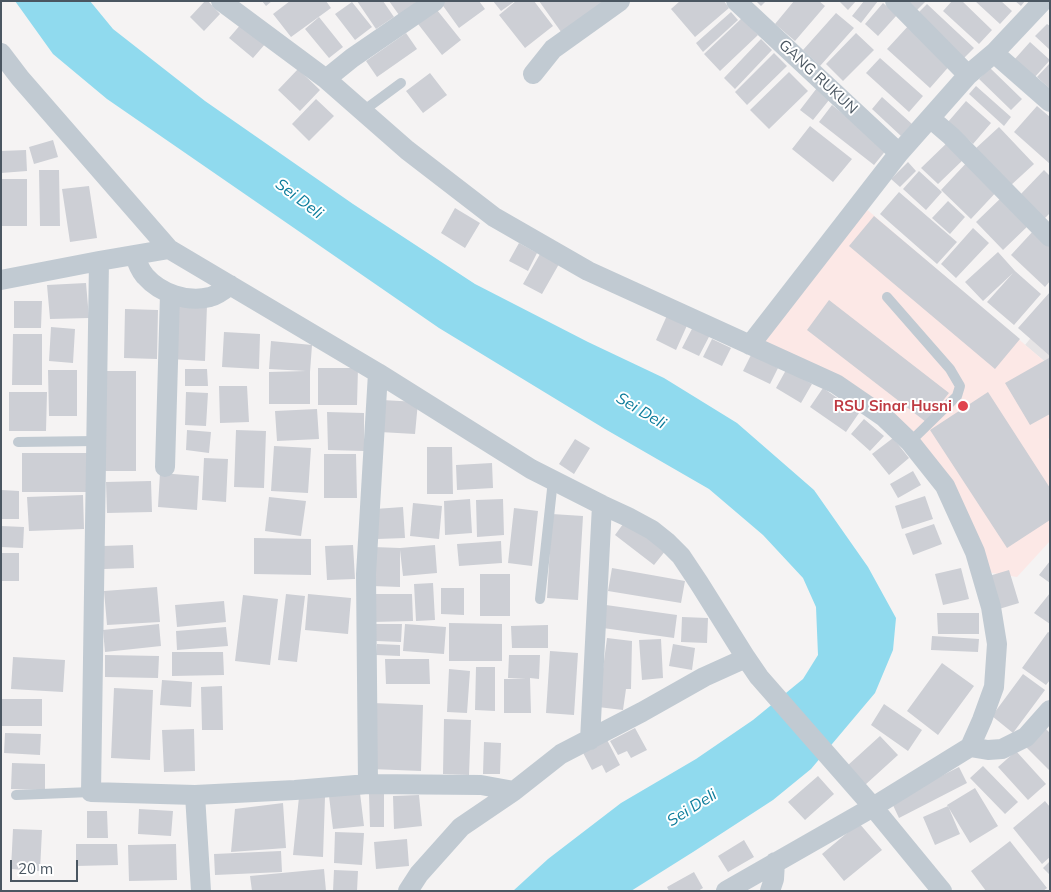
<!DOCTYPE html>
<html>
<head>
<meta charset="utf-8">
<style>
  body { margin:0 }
  #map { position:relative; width:1051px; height:892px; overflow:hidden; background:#f5f3f3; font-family:Mulish,sans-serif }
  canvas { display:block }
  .frame { position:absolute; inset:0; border:2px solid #4a5661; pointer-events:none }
  .scale { position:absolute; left:10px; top:860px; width:68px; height:22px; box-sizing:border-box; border:2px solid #4a5661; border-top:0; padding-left:6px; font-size:15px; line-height:18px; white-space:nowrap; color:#4a5661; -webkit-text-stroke:4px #fff; paint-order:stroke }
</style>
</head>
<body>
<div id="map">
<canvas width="1051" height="892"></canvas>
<div class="frame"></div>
<div class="scale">20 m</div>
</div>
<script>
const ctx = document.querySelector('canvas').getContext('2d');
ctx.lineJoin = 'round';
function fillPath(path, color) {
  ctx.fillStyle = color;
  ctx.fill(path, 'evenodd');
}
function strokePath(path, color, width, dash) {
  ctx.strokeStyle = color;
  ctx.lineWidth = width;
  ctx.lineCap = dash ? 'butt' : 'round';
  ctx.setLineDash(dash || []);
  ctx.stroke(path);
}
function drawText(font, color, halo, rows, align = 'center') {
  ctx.font = font + ' Mulish,sans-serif';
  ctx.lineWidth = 4;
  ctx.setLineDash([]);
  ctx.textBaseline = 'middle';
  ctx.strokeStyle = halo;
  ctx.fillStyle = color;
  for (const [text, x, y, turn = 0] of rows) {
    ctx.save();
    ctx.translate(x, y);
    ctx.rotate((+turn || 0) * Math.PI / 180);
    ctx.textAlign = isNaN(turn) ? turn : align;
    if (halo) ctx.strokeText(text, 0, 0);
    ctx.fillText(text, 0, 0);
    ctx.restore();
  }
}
fillPath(new Path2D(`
  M1050 314V366L1025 345Z`), '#e6e4e5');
fillPath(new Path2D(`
  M864 207 1050 366V438L1048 439 1050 442V541L1017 577 986 572 898 422 758 342Z`), '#fce8e6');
fillPath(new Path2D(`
  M15 1H90L113 29 205 101 353 204 475 284 588 342 664 378 737 423 814 490 868 567 896 618 893 650 875 693 811 769 773 800 693 852 631 891H513L548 859 621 803 696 759 753 720 803 679 818 655 816 607 803 578 763 535 709 489 605 429 439 328 107 99 53 54Z`), '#90daee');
fillPath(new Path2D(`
  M205 1H208L220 14 204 31 190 17Z
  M262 1H272L266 6Z
  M290 1H326L331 8 291 37 273 14Z
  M357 1H383L394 17 376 29Z
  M389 1H418L399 15Z
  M444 1H479L485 9 459 28 441 3Z
  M493 1H515L501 11Z
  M516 1H534L553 26 525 48 499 15Z
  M539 1H610L564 36Z
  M680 1H724L729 8 695 37 671 9Z
  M756 1H766L761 6Z
  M794 1H819L825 6 795 41 775 24Z
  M839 1H856L848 10Z
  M864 1H878L861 23 852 16Z
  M905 1H926L915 12Z
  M952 1H962L992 30 979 44 943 11Z
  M975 1H1001L1012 11 1000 24Z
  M1015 1H1025L1021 6Z
  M352 2 372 27 355 40 335 14Z
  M883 3 897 15 878 36 865 24Z
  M927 4 974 48 964 58 918 13Z
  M433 5 461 40 442 55 415 20Z
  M731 12 738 20 703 52 696 43Z
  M836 13 854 28 820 66 803 50Z
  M319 17 343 47 329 58 305 29Z
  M742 18 758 35 720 71 704 54Z
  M242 23 266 43 253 58 229 38Z
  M910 24 952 63 930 88 887 49Z
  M1047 24 1050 26V50L1035 36Z
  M406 33 417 49 377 77 366 61Z
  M856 33 874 50 843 81 826 64Z
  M761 39 772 50 735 89 724 78Z
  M1030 42 1050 60 1034 78 1014 60Z
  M774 53 787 66 747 105 735 92Z
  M880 58 923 96 909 112 866 73Z
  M1050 63V89L1037 77Z
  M990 68 1022 99 1011 110 979 79Z
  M298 69 320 90 300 111 278 90Z
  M789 72 808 91 769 129 750 110Z
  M430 73 447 95 423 113 406 91Z
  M820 84 833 95 813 120 800 110Z
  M976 86 1011 117 1004 126 969 94Z
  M882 97 912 124 901 136 872 109Z
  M316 99 334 116 309 141 292 124Z
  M966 101 991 123 973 144 948 122Z
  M832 105 887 149 874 165 819 122Z
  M1037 106 1050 117V164L1014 132Z
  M810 126 852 159 833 182 792 149Z
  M999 127 1034 164 1010 186 975 149Z
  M53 140 58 157 34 164 29 147Z
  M950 140 966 157 938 184 921 168Z
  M26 150 27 171 1 173V151Z
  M970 159 1000 188 971 219 941 190Z
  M908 162 916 171 900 187 891 179Z
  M39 170H59L60 226H40Z
  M1044 170 1050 176V213L1043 220 1019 196Z
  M919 171 942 192 926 210 903 189Z
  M1 179H27V226H1Z
  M89 186 97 238 70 242 62 189Z
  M899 192 957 242 937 264 880 214Z
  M1004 195 1031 223 1003 250 976 222Z
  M948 201 965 217 950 234 932 218Z
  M455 208 480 223 465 248 441 233Z
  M874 216 1020 339 995 369 849 246Z
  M973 228 989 243 956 278 941 264Z
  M1035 229 1050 243V281L1045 287 1011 255Z
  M519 243 537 253 528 271 509 261Z
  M998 252 1015 271 1041 294 1014 325 987 302 1013 273 983 301 965 282Z
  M540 254 559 264 542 294 523 284Z
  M86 283 89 318 50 319 47 285Z
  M1050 292V356L1018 328Z
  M829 300 949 393 926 422 807 330Z
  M14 301H42L41 328H14Z
  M172 304 207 305 205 361 170 359Z
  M125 309 158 310 157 359 124 358Z
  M669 311 689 321 676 350 656 340Z
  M694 325 711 333 699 356 682 348Z
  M51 327 75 329 73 363 49 361Z
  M224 332 260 334 259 369 222 367Z
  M13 334H42V385H12Z
  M712 339 731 348 722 366 703 357Z
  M271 341 312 345 310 372V404H269V372L306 371 269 369Z
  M751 355 778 368 770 384 743 371Z
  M1049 358 1050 360V414L1030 425 1005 383Z
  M318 368H358L357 405H318Z
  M185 369H207L208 386H185Z
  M48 370H77V416H49Z
  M786 370 812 384 801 403 776 388Z
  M100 371H136V471H101Z
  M219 386H247L249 422 220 423Z
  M823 388 859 413 846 432 810 407Z
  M9 392H47L46 431H9Z
  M186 392 208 393 206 426 185 425Z
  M988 392 1050 488V520L1007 548 930 430Z
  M382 400 418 402 415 434 380 432Z
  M317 409 319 439 277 441 275 411Z
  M327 412 364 413V451L328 450Z
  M864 419 884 436 870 451 851 434Z
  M187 430 211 432 209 453 186 450Z
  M236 430 266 431 264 488 234 487Z
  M893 438 909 458 889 475 872 454Z
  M575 439 590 448 574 474 559 464Z
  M274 446 311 448 308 493 271 491Z
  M427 447H452L453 494H427Z
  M22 453H88V492H22Z
  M324 454H356L357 498H324Z
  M204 458 228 459 226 502 202 500Z
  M492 463 493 488 457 490 456 465Z
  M913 471 921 485 898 498 890 484Z
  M160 473 199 476 197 510 158 507Z
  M151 481 152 512 107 513 106 482Z
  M1 490 19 491V519H1Z
  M83 495 84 529 29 531 27 497Z
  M925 496 933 519 902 529 895 506Z
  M269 497 306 501 301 536 265 531Z
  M470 499 472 533 445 535 444 501Z
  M503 499 504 535 477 537 476 500Z
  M413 503 442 506 439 539 410 536Z
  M403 507 405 538 377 539 375 509Z
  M514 508 538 511 532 566 508 563Z
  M552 514 583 516 578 600 547 598Z
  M626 520 666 550 654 565 615 535Z
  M934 524 942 544 913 555 905 534Z
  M1 526 24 527 23 548 1 547Z
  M254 538 311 539V575L254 574Z
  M501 541 502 563 459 566 457 544Z
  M133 545 134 568 104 569 103 546Z
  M353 545 355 579 327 580 325 546Z
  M435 545 437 573 403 576 400 550V587L372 586 373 547 400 548Z
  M1 553H19V581H1Z
  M1050 561V583L1039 575Z
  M612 568 685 581 681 603 608 591Z
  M961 568 969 599 943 605 935 574Z
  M1009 570 1019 603 999 609 989 576Z
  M480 574H510V616H480Z
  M433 583 435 620 416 621 414 584Z
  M157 587 160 622 107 625 104 591Z
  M441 588H464V615L441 614Z
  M1050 593V624L1034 613Z
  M286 594 305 596 297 662 278 660Z
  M308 594 351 598 348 634 305 630Z
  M372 594H412L413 621 372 622Z
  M243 595 278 599 270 665 235 661Z
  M224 601 226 622 177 627 175 605Z
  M606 605 677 615 674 638 603 628Z
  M937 613H979V634H938Z
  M682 617 708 618 707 643 681 642Z
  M449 623 502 624V661H449Z
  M159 624 161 646 105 652 103 630Z
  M376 624H402L401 642 376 641Z
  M405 624 446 627 444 654 403 651Z
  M548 625V648H512L511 626Z
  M226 627 228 646 177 650 176 631Z
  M1048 632 1050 633V680L1046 685 1022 668Z
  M932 636 979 639 978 652 931 650Z
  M607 638 632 641 631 689H626L623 710 598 707Z
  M661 639 663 678 642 680 639 640Z
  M377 644 400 645V656L376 655Z
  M673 644 695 648 692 670 669 666Z
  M550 651 578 653 574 715 546 713Z
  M172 652H223L224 675 172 676Z
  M105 655 159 656 158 678 105 677Z
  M509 655H540L539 679 530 678 531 713H504V679H526L508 678Z
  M13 657 65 660 63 692 11 689Z
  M385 659H429L430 684H386Z
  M942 663 974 686 938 735 907 711Z
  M476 667H495V711L475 710Z
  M449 669 470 671 467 713 447 712Z
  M1023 674 1045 690 1013 733 992 716Z
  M162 680 192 682 191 707 160 705Z
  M222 686 223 730H202L201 687Z
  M114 688 153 690 150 760 111 758Z
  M1 699H42V726H1Z
  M373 703 423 705 421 771 371 769Z
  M884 704 922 730 908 751 871 725Z
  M444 719 471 720 469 775 443 774Z
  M635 728 647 750 631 758 627 751 618 755 610 741Z
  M1045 728 1050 733V771L1026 747Z
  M194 729 195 771 164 772 162 730Z
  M5 733 41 734 40 755 4 753Z
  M604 734 620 765 606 773 602 765 592 770 580 747Z
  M880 736 898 755 865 785 847 766Z
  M484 742 501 743 500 774H483Z
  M1016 751 1046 784 1028 800 998 767Z
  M12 763 45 764V790L11 789Z
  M983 766 1018 802 1005 814 970 778Z
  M959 767 967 783 899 818 891 801Z
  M818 776 834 794 805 820 788 802Z
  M975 788 998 826 970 843 947 805Z
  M360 793 364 826 333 829 329 796Z
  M369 794H384V827H370Z
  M419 795 422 826 394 829 393 796Z
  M299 797H325L323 857 293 855Z
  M1045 801 1050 807V857L1042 864 1013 828Z
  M283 803 286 848 231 852 235 809Z
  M948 806 960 834 935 845 923 817Z
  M139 809 173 811 171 836 138 834Z
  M87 811H107L108 838H87Z
  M859 823 882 850 844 881 822 854Z
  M13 829 42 830 40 871 11 869Z
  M335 832 364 833 362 865 334 863Z
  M407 839 409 866 376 869 374 842Z
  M744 840 754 857 728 872 718 856Z
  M1010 841 1047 888 1043 891H986L971 871Z
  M76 844H117L118 865 76 866Z
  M176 844 177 880 129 881 128 845Z
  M281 851 282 872 215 875 214 854Z
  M1050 861V875L1043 868Z
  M324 869 326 891H252L250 876Z
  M334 870 358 871 357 891H333Z
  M694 872 703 888 698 891H669L667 887Z`), '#cdcfd5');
strokePath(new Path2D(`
  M363 111 401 83
  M887 297 950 369 960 386 957 396 910 442
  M18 442 96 441
  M540 599 553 480
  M16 795 91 792`), '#c1cad2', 10);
strokePath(new Path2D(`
  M221 1 326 79 407 150 494 217 588 271 836 384 884 417 910 442 945 486 975 552 991 607 997 644 994 687 982 720 970 747 873 807 726 891
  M736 1 899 153
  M895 1 968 75
  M1 53 20 78 169 249 378 373 531 469 602 505 628 517 652 530 667 542 681 556 699 583 746 658 759 677 873 807 942 891
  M994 53 1050 102
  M533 74 553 49 620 1
  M326 79 352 58 435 1
  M930 118 951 136 1050 237
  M135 255C137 263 140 270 145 276 160 293 187 303 210 297 217 295 224 290 230 285
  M99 261 91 792 195 795 295 790 368 784 481 785 514 791
  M1 280 99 261 169 249
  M750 345 899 153 968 75 994 53 1043 1
  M165 467 170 294
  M590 740 602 505
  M970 747 988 750 1002 749 1026 737 1050 710
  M368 784 366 574 378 373
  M195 795 201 891
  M408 891 419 874 461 827 514 791 561 754 642 712 704 677 746 658
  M770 891 774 879 775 862`), '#c1cad2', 20);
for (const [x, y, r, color] of [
  [963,406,6,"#e0444e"]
]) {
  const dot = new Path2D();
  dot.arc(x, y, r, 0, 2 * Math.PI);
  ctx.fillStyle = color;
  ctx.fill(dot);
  strokePath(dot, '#fff', 2);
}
drawText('15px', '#4a5661', '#fff', [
  ["GANG RUKUN",818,77,43]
]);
drawText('bold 15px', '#be3a42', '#fff', [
  ["RSU Sinar Husni",952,406]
], 'right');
drawText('italic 16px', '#0c7c9b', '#fff', [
  ["Sei Deli",299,199,37],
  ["Sei Deli",641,411,31],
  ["Sei Deli",692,808,-32]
]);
</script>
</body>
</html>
